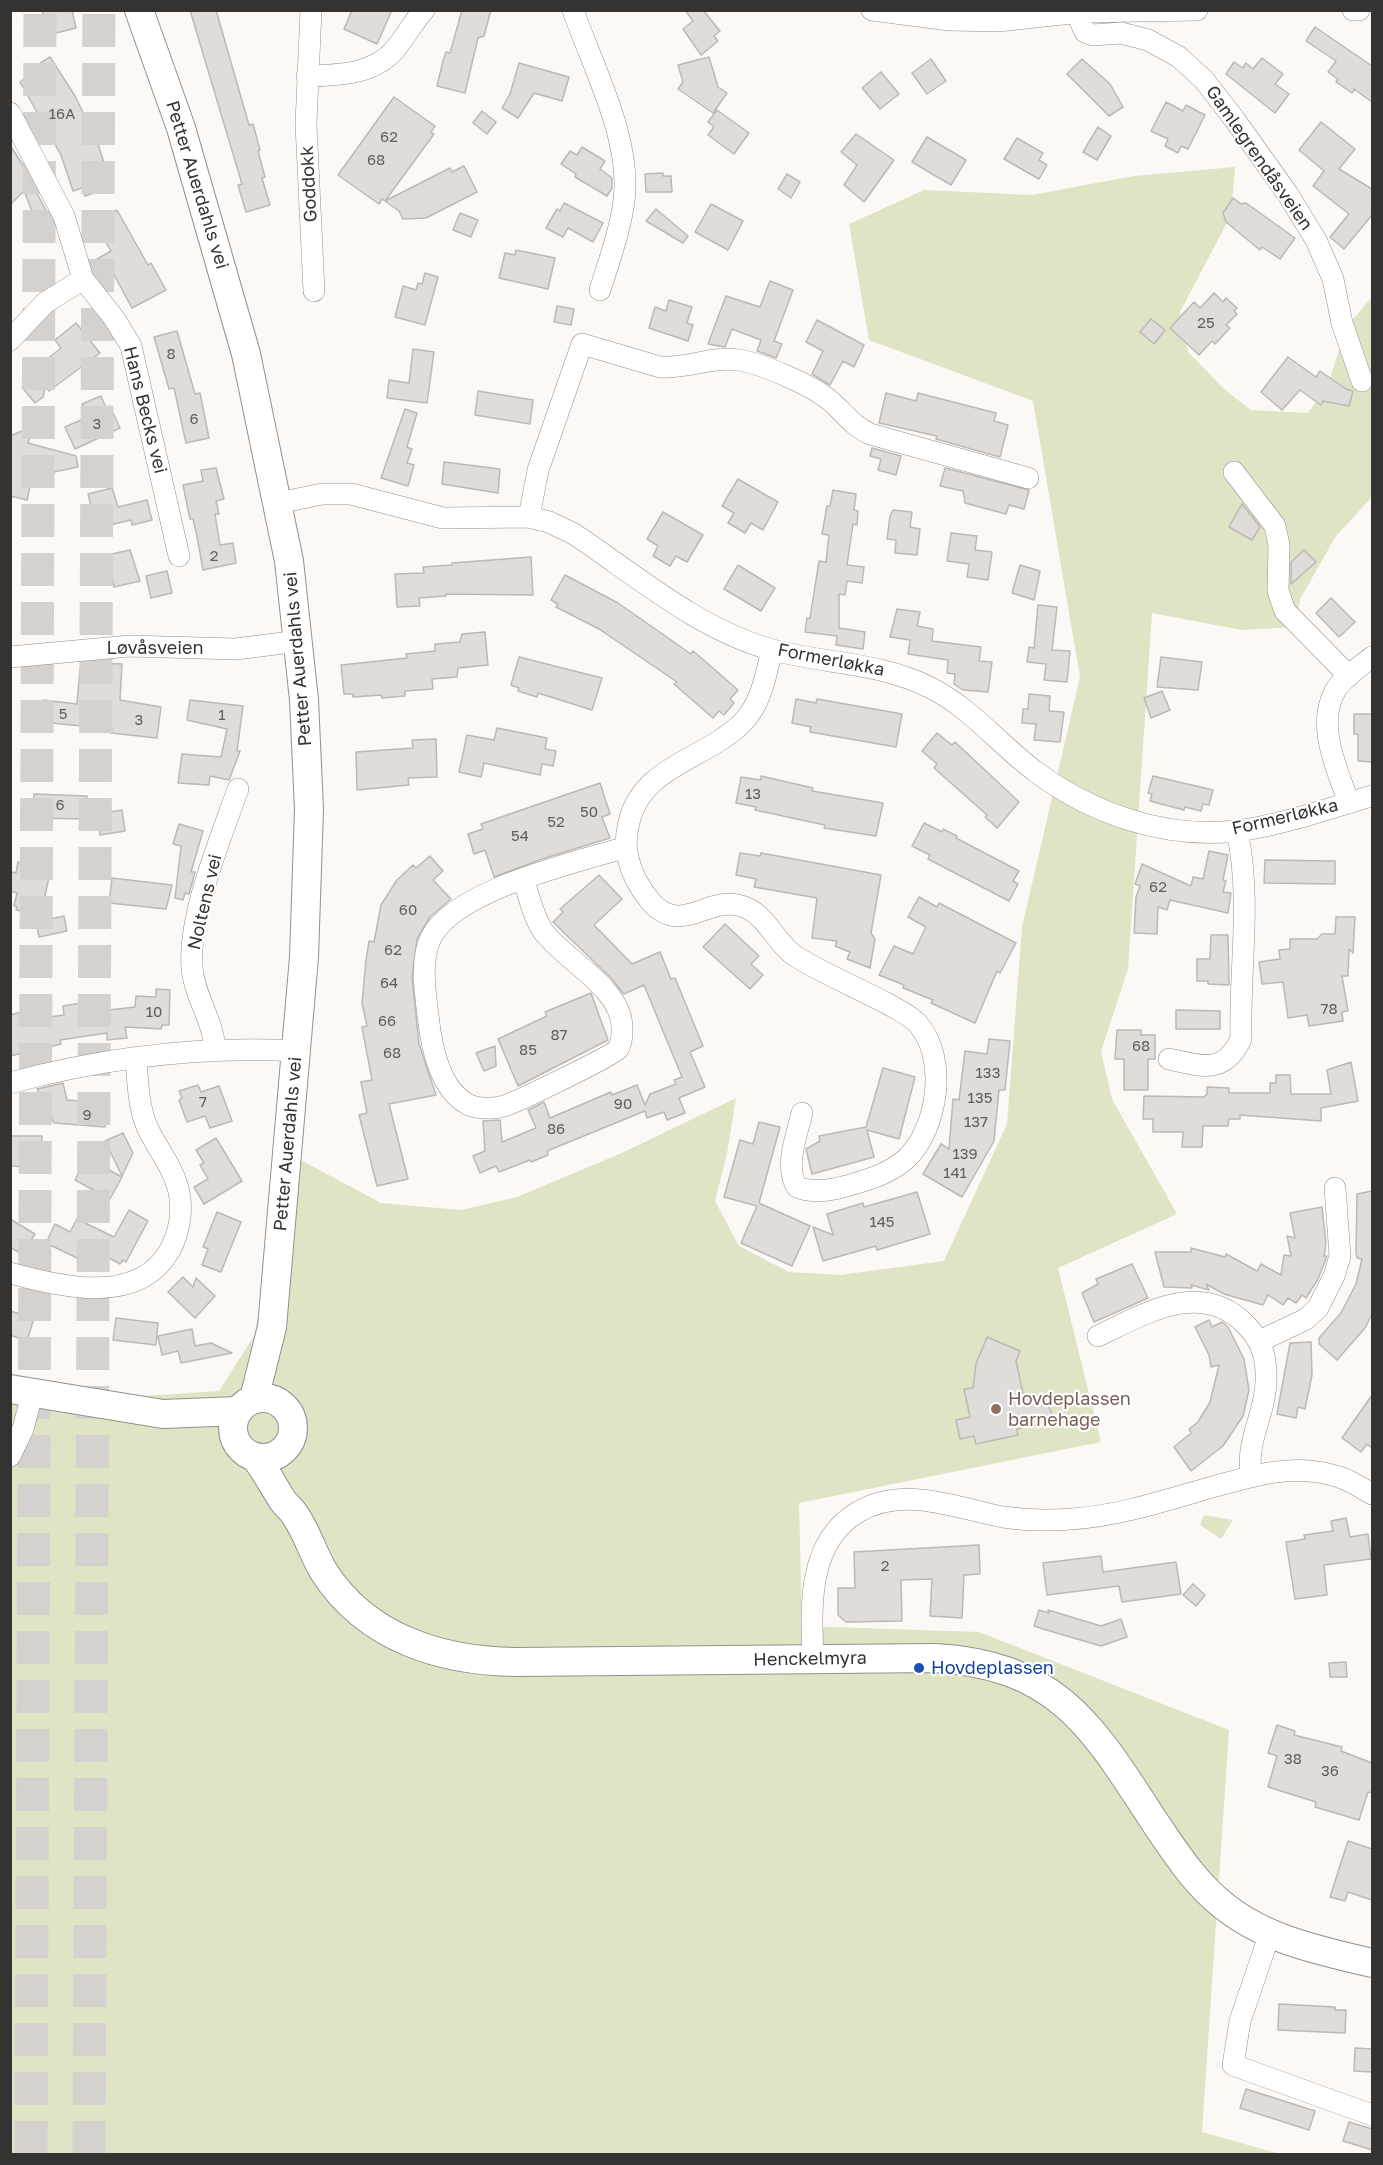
<!DOCTYPE html>
<html>
<head>
<meta charset="utf-8">
<style>
  body { margin:0 }
  #map { position:relative; width:1383px; height:2165px; overflow:hidden; background:#fcf8f5; font-family:"Golos Text",sans-serif }
  canvas { display:block }
  .frame { position:absolute; inset:0; border:12px solid #353332; pointer-events:none }
</style>
</head>
<body>
<div id="map">
<canvas width="1383" height="2165"></canvas>
<div class="frame"></div>
</div>
<script>
const ctx = document.querySelector('canvas').getContext('2d');
ctx.lineJoin = 'round';
function fillPath(path, color) {
  ctx.fillStyle = color;
  ctx.fill(path, 'evenodd');
}
function strokePath(path, color, width, dash) {
  ctx.strokeStyle = color;
  ctx.lineWidth = width;
  ctx.lineCap = dash ? 'butt' : 'round';
  ctx.setLineDash(dash || []);
  ctx.stroke(path);
}
function drawText(font, color, halo, rows, align = 'center') {
  ctx.font = font + ' "Golos Text",sans-serif';
  ctx.lineWidth = 4.5;
  ctx.setLineDash([]);
  ctx.textBaseline = 'middle';
  ctx.strokeStyle = halo;
  ctx.fillStyle = color;
  for (const [text, x, y, turn = 0] of rows) {
    ctx.save();
    ctx.translate(x, y);
    ctx.rotate((+turn || 0) * Math.PI / 180);
    ctx.textAlign = isNaN(turn) ? turn : align;
    if (halo) ctx.strokeText(text, 0, 0);
    ctx.fillText(text, 0, 0);
    ctx.restore();
  }
}
fillPath(new Path2D(`
  M1235 167 1231 215 1180 312 1188 352 1225 390 1251 410 1308 413 1328 385 1346 327 1372 297V497L1336 536 1300 599 1296 627 1242 630 1152 613 1128 969 1101 1051 1112 1099 1177 1214 1058 1268 1101 1442 799 1503 802 1626 979 1632 1229 1730 1202 2132 1280 2154H11L10 1374 31 1381 142 1396 219 1391 254 1336 276 1230 282 1150 381 1203 461 1210 517 1197 624 1152 736 1098 727 1154 715 1201 739 1246 789 1272 840 1275 944 1261 1007 1124 1022 927 1080 677 1033 401 869 340 849 224 924 190 1032 195 1134 176Z
  M1204 1515 1233 1520 1221 1539 1200 1525Z`), '#dfe4c5');
const building = new Path2D(`
  M42 10H72L76 28 48 35Z
  M190 10H216L249 125 253 124 260 150 258 151 265 177 262 178 270 205 246 212 238 185 242 184Z
  M352 10H392L377 44 344 29Z
  M462 10H491L484 36 478 38 465 93 437 86 443 61 446 52 450 53Z
  M685 10H703L720 31 714 36 718 41 701 55 683 29 693 21Z
  M1315 27 1372 66V102L1354 89 1352 93 1336 82 1338 79 1328 72 1336 61 1306 41Z
  M50 57 75 96 97 141 112 187 85 196 82 188 73 191 61 155 20 82 28 76 26 72Z
  M709 57 718 87 727 93 713 113 678 89 683 82 678 65Z
  M1262 58 1283 74 1275 84 1289 94 1275 113 1226 74 1234 62 1243 68 1246 63 1253 69Z
  M931 59 946 81 927 94 912 73Z
  M1082 59 1110 84 1123 107 1109 116 1067 74Z
  M519 63 569 77 562 101 534 93 518 118 502 108 510 94Z
  M881 72 899 94 880 109 862 88Z
  M394 97 435 126 431 132 434 134 385 201 382 199 379 204 338 175Z
  M1166 102 1183 111 1186 105 1205 115 1188 149 1181 146 1178 153 1165 146 1168 139 1151 131Z
  M717 110 749 133 734 154 708 135 714 127 708 122Z
  M482 111 496 122 487 134 473 123Z
  M1321 122 1355 149 1339 169 1372 189V215L1344 249 1330 237 1349 214 1313 186 1324 171 1299 150Z
  M1098 127 1111 136 1097 160 1083 152Z
  M856 134 894 160 864 202 844 185 857 165 841 152Z
  M927 137 966 160 951 185 912 162Z
  M1017 138 1043 153 1039 160 1047 165 1039 179 1004 159Z
  M10 145 21 162 54 226 40 231 24 191 10 205Z
  M582 147 605 161 600 169 612 178V188L607 196 575 177 576 174 561 164 570 151 577 155Z
  M464 166 477 192 426 218 403 219 399 211 385 201 450 168 452 172Z
  M663 173V176H671L672 192H646L645 174Z
  M787 174 800 182 791 198 778 189Z
  M1233 198 1241 204 1246 203 1295 238 1280 259 1262 247 1260 250 1226 222 1223 213Z
  M564 203 603 223 593 242 568 228 563 237 546 228 557 209 560 211Z
  M711 204 743 221 728 250 695 232Z
  M656 209 688 236 683 243 646 221Z
  M117 210 148 265 151 263 166 290 132 308 112 271 101 277 92 262 111 251 95 223Z
  M460 213 478 220 471 237 453 230Z
  M516 250 555 258 548 289 499 278 505 253 515 255Z
  M425 273 438 277 425 325 395 317 403 286 416 290 418 283 422 284Z
  M770 281 793 290 774 341 782 344 776 358 757 351 761 340 732 329 725 347 708 344 726 296 760 307Z
  M1214 293 1223 302 1226 298 1237 308 1234 311 1237 314 1226 325 1230 328 1215 344 1212 341 1199 355 1170 328 1194 302 1200 308Z
  M669 300 692 307 687 323 693 325 688 341 649 328 655 307 666 311Z
  M557 306 574 309 571 325 554 322Z
  M1151 319 1165 330 1154 344 1140 332Z
  M817 320 864 345 854 367 843 361 830 385 812 374 823 351 806 342Z
  M76 323 100 353 49 391 46 385 43 397 35 403 22 387 41 371 37 367 61 348 55 340Z
  M177 331 195 394 200 393 209 438 186 443 174 388 169 389 154 337Z
  M413 349 434 352 427 403 387 398 389 380 409 383Z
  M1288 357 1316 377 1320 371 1346 389 1353 391 1349 406 1323 401 1321 405 1300 390 1282 410 1261 392Z
  M478 391 533 400 530 424 475 415Z
  M886 393 916 401 918 393 996 413 994 421 1008 425 1000 457 936 439 937 436 879 423Z
  M101 396 106 408 110 406 120 428 75 449 65 427 88 417 82 404Z
  M405 409 417 413 407 447 412 449 407 463 414 465 408 486 381 478Z
  M34 426 28 443 76 456 78 467 54 472 52 479 33 473 27 500 10 496V436Z
  M872 448 901 456 896 475 878 470 881 459 870 456Z
  M444 462 500 469 498 493 442 484Z
  M216 468 224 499 216 501 219 514H215L220 545 233 543 236 563 203 570 197 536 193 519H190L183 485 203 481 201 470Z
  M945 468 1029 490 1024 509 1009 505 1006 514 965 503 963 491 940 486Z
  M738 479 778 502 763 530 751 523 745 533 728 523 734 513 722 506Z
  M112 488 118 507 147 500 152 520 132 525 131 520 101 527 100 524 96 525 88 494Z
  M833 490 856 494 854 510 858 511 857 525 853 524 847 565 864 567 862 583 847 581 845 595 839 594V628L865 632 863 649 836 645 837 636 805 632 807 618H810L819 561 826 562 829 535 822 534 827 506H830Z
  M1242 504 1260 527 1252 540 1229 527Z
  M893 510 912 512 910 527 920 529 917 555 895 553 896 540 887 539 890 516Z
  M663 512 703 535 687 562 676 556 670 566 653 556 658 546 647 539Z
  M951 533 977 536 975 550 992 552 988 580 967 577 969 564 947 561Z
  M130 550 140 581 114 587 107 555Z
  M1304 550 1316 562 1291 584V562Z
  M531 557 533 595 446 594V596L419 598 420 606 397 607 395 574 424 573 423 567 452 565V563Z
  M738 565 775 588 761 611 724 589Z
  M1020 565 1040 571 1034 600 1012 593Z
  M167 571 172 593 151 598 146 576Z
  M565 575 618 603 691 654 693 651 699 656 738 690 730 699 734 703 724 715 719 711 713 718 674 684 677 682 599 629 556 607 558 604 551 600Z
  M1331 598 1355 622 1339 637 1316 613Z
  M1038 605 1057 607 1052 650 1070 651 1067 682 1044 680 1046 664 1027 662 1029 647 1034 648Z
  M897 609 920 612 917 626 933 629 932 641 981 647 979 661 992 662 988 692 963 690 954 684 955 674 947 673 948 660 908 654 910 640 890 637Z
  M485 632 488 665 458 668 457 677 432 679 433 689 405 691V696L382 698 381 695 353 697V694H344L341 665 407 658 406 654 435 651V644L460 642 462 634Z
  M519 657 602 678 592 710 538 693 537 697 518 691 519 688 511 685Z
  M1161 657 1202 662 1198 690 1157 687Z
  M101 663 122 664 120 700 161 707 157 738 111 733 112 729 41 722 43 700 77 704 80 668 100 670Z
  M1162 691 1170 710 1151 718 1144 698Z
  M1029 694 1050 696 1049 711 1064 712 1060 742 1034 740 1036 724 1022 723 1023 709H1028Z
  M796 699 816 703 817 699 902 714 896 747 810 732 811 727 792 723Z
  M190 700 243 706 237 751H240L229 780 210 776 209 785 178 783 182 754 221 757 227 729 187 720Z
  M1354 714H1372V762L1358 761V734H1354Z
  M497 728 547 738 545 749 556 751 553 766 542 764 540 775 484 763 481 777 459 772 467 735 494 740Z
  M937 733 952 745 955 742 1019 802 997 828 985 817 987 815 934 768 937 764 922 751Z
  M436 739 437 777 408 778 409 785 357 790 356 752 413 748 412 740Z
  M761 776 813 788 812 791 883 803 876 836 824 828 825 825 755 810 756 807 736 803 741 777 761 780Z
  M1153 776 1213 790 1209 805 1203 804 1201 811 1185 807 1184 810 1150 801 1152 794 1148 793Z
  M600 783 610 814 602 817 610 838 542 859 494 877 485 850 474 854 468 834 483 829 481 824Z
  M34 794 87 796 86 819 33 818Z
  M122 810 125 831 100 835 97 814Z
  M924 823 942 832 943 829 957 836 956 838 1019 871 1013 881 1018 884 1009 901 928 859 930 855 912 846Z
  M179 824 203 831 191 872H195L189 894 185 893 183 900 175 898 181 846 173 844Z
  M1209 851 1228 855 1223 880 1226 881 1223 892 1231 893 1228 913 1170 900 1167 910 1158 907 1157 934 1134 933 1136 897 1140 886 1135 884 1142 864 1191 886 1193 877 1203 879Z
  M740 853 760 856 761 853 881 875 871 933 875 939 870 968 847 959 850 952 835 946 837 941 812 938 817 898 754 887 756 879 736 875Z
  M430 856 443 871 433 880 451 899 430 917 417 939 412 977 419 1044 436 1095 389 1104 408 1179 377 1186 359 1115 367 1113 361 1082 372 1080 362 1027 367 1026 362 1003 366 960 369 941 374 942 381 905 397 880 413 865 416 868Z
  M1265 860 1335 861V884L1264 883Z
  M18 862 50 872 41 915 16 910 17 907 14 906 17 893 10 891V879L12 872 16 873Z
  M599 875 622 899 594 925 632 964 660 952 671 979 675 978 703 1046 690 1052 705 1087 679 1098 685 1113 667 1120 664 1112 647 1118 645 1111 547 1151 548 1155 531 1162 530 1160 499 1172 496 1166 480 1173 473 1156 485 1151 483 1121 500 1120 502 1142 536 1128 528 1110 544 1102 550 1118 611 1092 612 1095 637 1085 645 1105 650 1094 676 1084 674 1080 682 1077 644 985 624 994 611 978 553 922 563 912 560 909Z
  M112 878 172 885 166 909 109 903Z
  M919 897 937 907 939 903 1016 943 1000 973 997 971 975 1023 931 1003 933 1000 903 988 904 985 879 975 894 946 913 954 926 927 908 917Z
  M64 916 67 931 39 937 36 922Z
  M1336 917H1355L1353 953 1349 949 1348 976H1342L1348 1011 1342 1012 1343 1021 1309 1026 1307 1015 1288 1018 1283 982 1262 984 1259 962 1280 959 1279 950 1290 949V939H1317L1322 934H1335Z
  M725 924 759 956 751 964 763 975 750 989 703 947Z
  M1211 935H1228L1229 985 1208 984V981H1197V959H1210Z
  M156 989 170 990 169 1025H162L161 1029 125 1027 127 1038 107 1040V1033L60 1040 61 1044 10 1056V1015L30 1010 32 1019 64 1015 63 1006 88 1002 92 1012 135 1007 136 996 156 997Z
  M591 993 608 1040 518 1086 498 1039 547 1016 545 1012Z
  M1176 1010 1220 1011V1029H1176Z
  M1117 1030H1141V1035H1155V1059H1148V1090H1124V1059H1115Z
  M989 1039 1010 1041 1005 1090H999L994 1141 962 1197 923 1174 941 1144 949 1149 953 1099 959 1100 965 1051 987 1054Z
  M495 1046 496 1066 484 1071 476 1053Z
  M1351 1062 1358 1101 1321 1108V1121L1240 1115V1119H1229L1228 1126H1203L1202 1147H1182L1183 1132H1153V1119H1143L1144 1096 1204 1097 1207 1094V1087L1229 1088V1093H1270V1083H1276V1075H1290L1291 1094H1331L1327 1070Z
  M883 1068 915 1077 899 1139 867 1130 874 1157 812 1174 806 1149 820 1141 819 1136 866 1127Z
  M63 1083 67 1100 107 1103 105 1127 54 1123 37 1089Z
  M198 1085 201 1092 219 1086 232 1121 210 1128 205 1116 187 1122 179 1100 182 1098 179 1091Z
  M759 1122 780 1127 759 1203 810 1226 792 1266 741 1243 757 1206 724 1197 740 1140 753 1144Z
  M123 1133 133 1153 122 1176 105 1141Z
  M10 1136H42V1158L32 1157V1167L10 1166Z
  M216 1138 242 1181 204 1204 194 1187 208 1179 200 1165 204 1163 196 1150Z
  M87 1158 122 1177 110 1199 75 1180Z
  M1372 1191V1314L1365 1328 1337 1360 1319 1344V1338L1341 1313 1356 1284 1362 1259 1357 1258 1356 1252 1357 1194Z
  M917 1192 930 1234 877 1250 876 1246 823 1261 813 1227 833 1235 827 1214 863 1203 864 1207Z
  M1322 1207 1326 1243 1324 1256H1327L1318 1279 1306 1298 1302 1295 1296 1303 1288 1298 1283 1305 1268 1295 1263 1305 1224 1294 1206 1284 1209 1290 1191 1285 1192 1288 1164 1287 1155 1252H1191V1248L1225 1257 1226 1254 1257 1271 1261 1264 1281 1275 1284 1255 1291 1256 1287 1236 1295 1238 1290 1213Z
  M129 1210 148 1221 126 1262 123 1260 120 1264 86 1245 79 1259 46 1243 55 1224 70 1232 77 1219 114 1237Z
  M217 1212 241 1222 221 1272 202 1265 208 1249 203 1247Z
  M10 1219 35 1234 22 1254 10 1247Z
  M1132 1264 1148 1298 1094 1322 1082 1293 1098 1284 1096 1279Z
  M183 1277 193 1287 196 1278 215 1296 195 1318 168 1292Z
  M10 1311 34 1318 27 1341 10 1335Z
  M116 1318 158 1323 156 1345 113 1340Z
  M1209 1320 1212 1327 1222 1322 1228 1327 1244 1359 1249 1390 1243 1416 1223 1446 1191 1471 1174 1447 1191 1433 1189 1429 1198 1422 1210 1402 1219 1365 1211 1367 1209 1355 1195 1327Z
  M192 1329 195 1346 211 1343 232 1353 181 1363 178 1351 162 1355 158 1336Z
  M987 1337 1020 1351 1016 1361 1024 1398 1043 1394 1055 1421 1017 1429 1018 1435 976 1444 974 1436 960 1439 956 1420 970 1417 964 1389 973 1388 976 1364Z
  M1311 1342 1312 1375 1305 1409 1298 1407 1296 1418 1277 1414 1290 1343Z
  M1372 1395V1448L1367 1444 1361 1452 1342 1438Z
  M1346 1518 1350 1537 1368 1534 1371 1559 1324 1565 1327 1595 1295 1599 1286 1542 1305 1539 1304 1535 1333 1531 1331 1521Z
  M979 1545 980 1574 964 1575 962 1618 930 1616 932 1579 901 1580 902 1621 846 1622 838 1615V1588H855L854 1552Z
  M1101 1556 1103 1572 1176 1562 1181 1594 1122 1602 1119 1586 1047 1595 1043 1563Z
  M1193 1584 1205 1595 1196 1606 1183 1595Z
  M1039 1610 1049 1613 1048 1610 1101 1626 1121 1619 1127 1637 1101 1646 1043 1629 1034 1626Z
  M1346 1662 1347 1677H1330L1329 1663Z
  M1277 1725 1295 1731 1294 1735 1342 1747 1341 1751 1372 1763V1793L1368 1792 1359 1820 1315 1807 1316 1802 1268 1787 1277 1756 1268 1753Z
  M1348 1841 1372 1849V1900L1348 1892 1345 1901 1330 1897Z
  M1279 2004 1335 2007V2010H1346L1345 2033 1278 2030Z
  M1355 2048 1372 2049V2072L1354 2071Z
  M1246 2089 1315 2111 1309 2130 1240 2108Z
  M1349 2122 1372 2129V2150L1343 2141Z`);
fillPath(building, '#e0dcd9');
strokePath(building, '#bcb8b5', 1.5);
strokePath(new Path2D(`
  M31 2154 40 10
  M89 2154 99 10`), '#d4d1ce', 33, [33, 16]);
const street = new Path2D(`
  M311 10 306 124 314 291
  M573 10C593 68 632 139 624 201 620 231 609 261 600 290
  M872 10 949 20 998 21 1081 12 1197 10
  M1353 10H1359
  M1081 12V23L1085 32 1093 35 1121 33 1148 40 1179 57 1204 80 1235 120 1287 193 1316 240 1333 279 1342 323 1362 381
  M307 76C340 75 378 75 399 44 408 33 414 21 424 10
  M10 113 64 216 83 279 114 318 131 346 179 556
  M10 340 45 303 83 279
  M1234 472 1275 526 1279 545 1278 591 1285 611 1349 676
  M278 503 322 494H351L443 518 529 517 549 522 574 534C637 576 699 630 773 650 826 664 880 662 931 688 972 709 1000 745 1036 772 1093 814 1165 839 1236 831 1280 826 1329 808 1372 796
  M529 517 538 470 582 344 660 367C686 369 713 356 739 360 760 363 811 385 828 399 843 411 851 425 870 434L1028 478
  M772 650C766 673 762 702 744 721 708 759 642 765 629 822 626 834 625 846 628 858 632 875 640 889 651 902 683 938 710 891 747 908 768 918 777 944 795 956 824 974 858 988 888 1004 898 1010 910 1015 918 1024 948 1058 938 1128 907 1158 891 1173 870 1179 850 1185 833 1190 814 1194 797 1187 784 1167 797 1134 802 1113
  M10 657 130 646 236 649 299 641
  M1349 803C1337 769 1316 726 1335 691 1343 677 1360 667 1372 657
  M524 880C529 897 533 916 543 931 565 961 621 987 622 1027 622 1034 622 1043 618 1049 612 1056 517 1102 504 1106 494 1109 479 1109 469 1105 443 1092 434 1057 430 1031 427 1005 420 970 428 945 444 891 576 863 626 847
  M215 1051C214 1020 194 997 192 967 188 915 221 838 238 789
  M1169 1059C1201 1066 1224 1075 1241 1039 1239 970 1252 900 1237 831
  M10 1083C103 1058 201 1046 297 1051
  M10 1273C60 1287 139 1306 170 1250 179 1233 183 1212 179 1192 174 1169 159 1151 149 1131 138 1109 138 1083 136 1059
  M1098 1336C1144 1314 1201 1279 1245 1324 1262 1341 1267 1357 1266 1382 1265 1416 1246 1439 1251 1475
  M1260 1341 1306 1319 1318 1308 1334 1276 1340 1256 1335 1188
  M10 1456 23 1429 32 1394
  M813 1659C811 1607 807 1542 858 1512 904 1485 956 1508 1003 1517 1025 1520 1049 1521 1071 1519 1120 1516 1170 1499 1216 1486 1255 1475 1292 1464 1332 1475 1347 1478 1360 1487 1372 1494
  M1270 1933 1240 2021 1233 2065 1372 2115`);
const secondary = new Path2D(`
  M139 10 181 128 246 354 289 561 304 700 309 809 304 957 272 1327 254 1399
  M10 1389 163 1414 238 1411
  M233 1428a30 30 0 1 1 60 0a30 30 0 1 1-60 0Z
  M256 1458C266 1472 274 1487 283 1501 287 1506 292 1510 295 1515 307 1532 313 1554 324 1572 367 1639 442 1661 516 1662L935 1658C1061 1665 1095 1731 1158 1827 1176 1853 1193 1880 1218 1901 1261 1939 1318 1950 1372 1963`);
strokePath(street, '#93908d', 22);
strokePath(secondary, '#93908d', 30);
strokePath(street, '#fff', 21);
strokePath(secondary, '#fff', 28);
for (const [x, y, r, color] of [
  [996,1409,6,"#8d6e63"],
  [919,1668,6,"#1a4fb4"]
]) {
  const dot = new Path2D();
  dot.arc(x, y, r, 0, 2 * Math.PI);
  ctx.fillStyle = color;
  ctx.fill(dot);
  strokePath(dot, '#fff', 2);
}
drawText('15px', '#605d5c', null, [
  ["16A",62,114],
  ["62",389,137],
  ["68",376,160],
  ["25",1206,323],
  ["8",171,354],
  ["6",194,419],
  ["3",97,424],
  ["2",214,556],
  ["5",63,714],
  ["1",222,715],
  ["3",139,720],
  ["13",753,794],
  ["6",60,805],
  ["50",589,812],
  ["52",556,822],
  ["54",520,836],
  ["62",1158,887],
  ["60",408,910],
  ["62",393,950],
  ["64",389,983],
  ["78",1329,1009],
  ["10",154,1012],
  ["66",387,1021],
  ["87",559,1035],
  ["68",1141,1046],
  ["85",528,1050],
  ["68",392,1053],
  ["133",988,1073],
  ["135",980,1098],
  ["7",203,1102],
  ["90",623,1104],
  ["9",87,1115],
  ["137",976,1122],
  ["86",556,1129],
  ["139",965,1154],
  ["141",955,1173],
  ["145",882,1222],
  ["2",885,1566],
  ["38",1293,1759],
  ["36",1330,1771]
]);
drawText('18px', '#353332', '#fff', [
  ["Gamlegrendåsveien",1259,158,55],
  ["Goddokk",309,184,-93],
  ["Petter Auerdahls vei",197,185,73],
  ["Hans Becks vei",145,410,76],
  ["Løvåsveien",155,648],
  ["Petter Auerdahls vei",298,659,-95],
  ["Formerløkka",831,660,11],
  ["Formerløkka",1285,817,-13],
  ["Noltens vei",205,902,-77],
  ["Petter Auerdahls vei",288,1144,-85],
  ["Henckelmyra",810,1659,-1]
]);
drawText('18px', '#785e54', '#fff', [
  ["Hovdeplassen",1008,1399],
  ["barnehage",1008,1420]
], 'left');
drawText('18px', '#164399', '#fff', [
  ["Hovdeplassen",931,1668]
], 'left');
</script>
</body>
</html>
